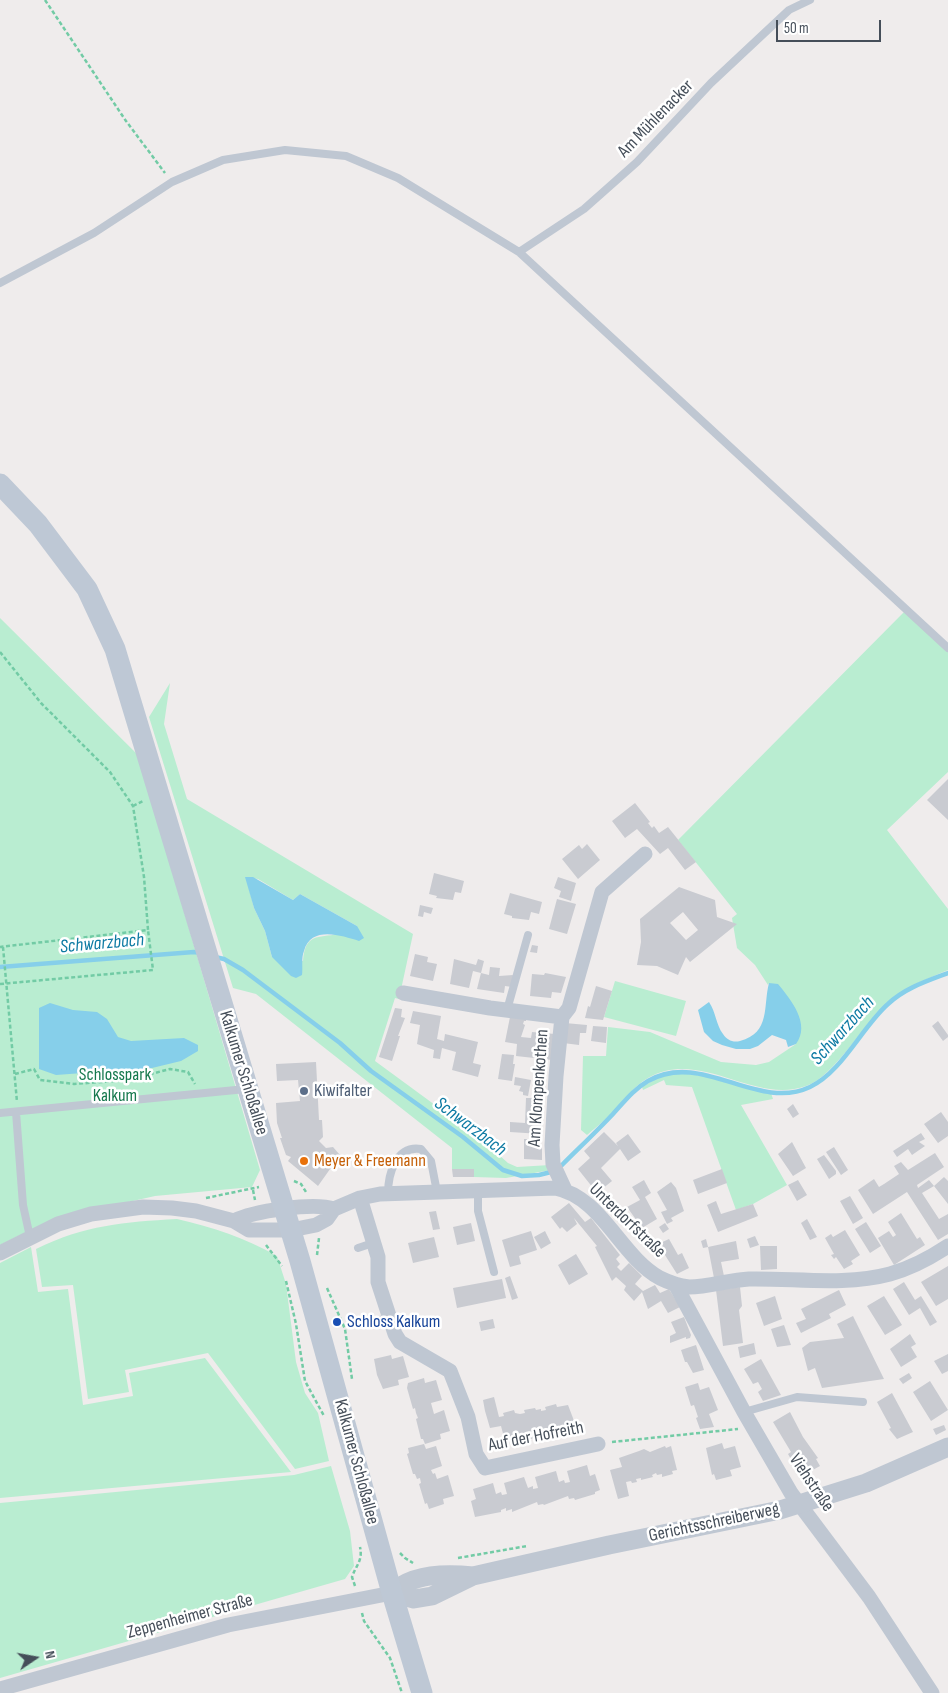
<!DOCTYPE html>
<html>
<head>
<meta charset="utf-8">
<style>
  body { margin:0 }
  #map { position:relative; width:948px; height:1693px; overflow:hidden; background:#efecec; font-family:"Sofia Sans Condensed",sans-serif }
  canvas { display:block }
  .north { position:absolute; left:10px; top:1633px; width:50px; height:50px; -webkit-text-stroke:4px #fff; paint-order:stroke; rotate:78deg; font-size:14px; font-weight:700; line-height:20px; text-align:center; color:#454e59 }
  .north::after { content:''; display:block; margin:auto; width:18px; height:22px; background:#454e59; clip-path:polygon(50% 0,100% 100%,50% 72%,0 100%) }
  .scale { position:absolute; left:776px; top:20px; width:105px; height:22px; box-sizing:border-box; border:2px solid #454e59; border-top:0; padding-left:6px; font-size:15px; line-height:18px; white-space:nowrap; color:#454e59; -webkit-text-stroke:4px #fff; paint-order:stroke }
</style>
</head>
<body>
<div id="map">
<canvas width="948" height="1693"></canvas>
<div class="north">N</div>
<div class="scale">50 m</div>
</div>
<script>
const ctx = document.querySelector('canvas').getContext('2d');
ctx.lineJoin = 'round';
function fillPath(path, color) {
  ctx.fillStyle = color;
  ctx.fill(path, 'evenodd');
}
function strokePath(path, color, width, dash) {
  ctx.strokeStyle = color;
  ctx.lineWidth = width;
  ctx.lineCap = dash ? 'butt' : 'round';
  ctx.setLineDash(dash || []);
  ctx.stroke(path);
}
function drawText(font, color, halo, rows, align = 'center') {
  ctx.font = font + ' "Sofia Sans Condensed",sans-serif';
  ctx.lineWidth = 5;
  ctx.setLineDash([]);
  ctx.textBaseline = 'middle';
  ctx.strokeStyle = halo;
  ctx.fillStyle = color;
  for (const [text, x, y, turn = 0] of rows) {
    ctx.save();
    ctx.translate(x, y);
    ctx.rotate((+turn || 0) * Math.PI / 180);
    ctx.textAlign = isNaN(turn) ? turn : align;
    if (halo) ctx.strokeText(text, 0, 0);
    ctx.fillText(text, 0, 0);
    ctx.restore();
  }
}
fillPath(new Path2D(`
  M905 611 948 652V772L887 830 948 909V970C927 979 905 987 888 1002 864 1023 834 1077 806 1086 753 1105 701 1048 648 1078 633 1087 623 1101 612 1113 604 1121 595 1128 587 1135L581 1130 583 1056H606L608 1027 650 1032 721 1062 756 1065 769 1062 796 1044 769 983 768 985 755 965 737 948 732 918 737 914 678 840Z
  M0 618 138 755 260 1170 252 1187 155 1196 53 1219 0 1245Z
  M170 683 164 724 187 799 413 934 399 999 395 998 375 1061 480 1138 508 1163 517 1167 550 1165 551 1170 506 1178 474 1177V1169H452V1148L256 994 233 988 149 717ZM246 877 258 879 293 900 300 894 357 926C351 929 344 932 338 934 318 938 305 933 303 961L272 957 265 931 254 908Z
  M615 981 686 1001 676 1036 604 1017Z
  M675 1073C709 1073 738 1089 771 1093L773 1099 741 1105 787 1185 753 1204 736 1210 692 1087 666 1085 664 1080 643 1090 642 1087 663 1075Z
  M177 1219C213 1227 245 1238 277 1256L286 1284 296 1362 305 1393 318 1413 329 1461 295 1469 208 1353 125 1370 129 1392 88 1399 73 1285 42 1287 36 1249C85 1225 124 1222 177 1219Z
  M31 1247 38 1292 68 1289 83 1405 133 1396 129 1373 205 1358 291 1472 0 1498V1263Z
  M331 1466 350 1531 354 1566 345 1579 0 1678V1503L294 1475Z`), '#b9edd1');
fillPath(new Path2D(`
  M245 877H253L293 900 300 894 357 926 364 938 359 941C342 936 311 925 304 951 301 958 303 967 302 975L296 978 291 976 272 957 265 931 254 908Z
  M769 983 778 984C791 1000 811 1024 796 1044L788 1047 786 1040 772 1035 758 1046 750 1049H736L722 1045 713 1041 704 1032 698 1010 709 1002C716 1012 716 1025 723 1034 727 1040 733 1043 740 1041 771 1033 763 1005 769 983Z
  M50 1003 73 1010 97 1012 107 1019 118 1037 131 1041 184 1038 198 1045V1051L181 1061 123 1075 83 1073 56 1075 39 1069V1008Z`), '#86cfea');
strokePath(new Path2D(`
  M215 957 224 959 243 970 340 1043 371 1071 463 1137 503 1170 522 1176 539 1175 551 1172 562 1165C579 1148 596 1132 613 1114 624 1102 634 1089 648 1081 702 1050 757 1112 810 1087 842 1072 862 1027 888 1004 905 988 927 981 948 973
  M0 967 194 952 200 953`), '#86cfea', 4.5);
fillPath(new Path2D(`
  M948 779V820L927 800Z
  M635 803 650 822 648 823 652 828 654 826 659 833 668 827 696 862 685 870 668 848 660 854 637 829 625 838 612 821Z
  M587 844 600 860 578 879 562 859 579 845 582 849Z
  M434 873 464 881 461 893 455 892 453 900 436 898 437 896 429 894Z
  M558 877 576 883 571 901 559 897 561 891 554 888Z
  M679 887 715 900 717 917 737 924 690 962 686 957 678 975 657 966 637 965 641 942 640 919ZM683 912 698 930 686 940 670 923Z
  M510 893 542 902 539 914 531 912 529 920 512 918V916L504 914Z
  M557 899 576 904 567 934 549 929Z
  M420 905 433 908 431 914 424 912 423 917 418 916Z
  M532 945 538 946 537 953 530 952Z
  M415 954 428 957 427 962 437 964 433 981 410 976Z
  M454 959 476 965 478 959 484 961 481 973 473 971 469 988 450 984Z
  M490 967 500 968 499 976 513 975 512 987 505 986 504 993 477 989 481 973 489 975Z
  M545 973 566 977 561 993 552 992 551 998 530 996 532 974 544 975Z
  M596 986 612 991 603 1020 585 1018 588 1006 590 1007Z
  M395 1008 402 1009 401 1017 405 1018 398 1036H400L392 1061 379 1057Z
  M413 1011 441 1016 437 1039 444 1041 445 1034 478 1042 473 1063 481 1065 478 1077 452 1070 456 1052 442 1048 440 1059 433 1058 434 1050 417 1044 420 1025 410 1023Z
  M510 1017 526 1019V1021H524L523 1024 525 1025 521 1037 531 1038 532 1032 555 1034 552 1060 516 1056 517 1044 505 1042Z
  M938 1021 948 1035V1037L943 1041 932 1026Z
  M565 1023 587 1025 586 1033H580L579 1045 563 1043Z
  M593 1026 607 1027 606 1043 591 1041Z
  M502 1054 514 1055 513 1064H515L512 1081 498 1079Z
  M316 1062 319 1120H322L323 1137 319 1141 326 1148 333 1147 340 1155 318 1186 288 1161 291 1157 286 1155 280 1138H282L277 1123 276 1103 300 1101 298 1080 277 1081 276 1064Z
  M515 1077 531 1080 528 1096 523 1095V1092L519 1091 521 1086 514 1085Z
  M526 1098H538L537 1105H542L541 1134 510 1132V1122L525 1123Z
  M793 1104 799 1114 793 1118 787 1109Z
  M941 1112 948 1122V1136L938 1143 924 1124Z
  M604 1132 618 1146 616 1143 628 1134 641 1152 628 1161 620 1149 601 1168 612 1181 597 1193 578 1169 590 1158 584 1151Z
  M921 1133 925 1139 919 1142 925 1146 912 1155 908 1149 897 1157 893 1151Z
  M524 1139H533V1146H542V1160L524 1159Z
  M792 1142 806 1168 793 1176 778 1154Z
  M834 1147 848 1170 841 1175 826 1152Z
  M935 1153 944 1167 917 1185 918 1188 929 1180 934 1186 944 1177 948 1181V1204L934 1186 922 1193 939 1219 948 1214V1234L938 1240 907 1192 873 1214 858 1190 874 1179 879 1187 884 1184 899 1174 894 1166 901 1162 908 1170Z
  M824 1155 836 1171V1174L829 1179 817 1159Z
  M452 1169H474V1177H453Z
  M722 1169 727 1183 698 1194 693 1180Z
  M644 1180 651 1193 645 1197 657 1219 642 1228 627 1207 640 1200 632 1187Z
  M798 1180 807 1195 797 1201 788 1185Z
  M671 1182 676 1188 684 1211 671 1218 673 1221 667 1224 661 1212 667 1210 657 1192Z
  M850 1196 863 1218 853 1224 840 1201Z
  M716 1201 721 1214 753 1204 758 1216 718 1232 707 1205Z
  M569 1203 585 1222 591 1218 620 1255 616 1259 620 1264 617 1267 621 1271 629 1263 642 1276 635 1284 643 1291 655 1285 660 1293 669 1289 680 1307 668 1313 661 1301 648 1309 642 1292 634 1301 624 1290 626 1286 616 1277 612 1281 595 1247 597 1246 574 1218 577 1224 567 1232 562 1227 560 1229 551 1217Z
  M436 1211 440 1229 433 1230 429 1212Z
  M901 1213 917 1239 920 1237 925 1245 894 1265 878 1238 889 1231 893 1237 896 1235 888 1222Z
  M807 1219 817 1237 810 1240 801 1223Z
  M866 1222 881 1246 870 1253 855 1229Z
  M471 1223 475 1241 457 1245 453 1227Z
  M665 1223 669 1229 663 1233 659 1227Z
  M845 1230 860 1255 851 1261 853 1264 844 1269 836 1257 834 1259 831 1255 834 1254 825 1238 831 1234 833 1237Z
  M531 1231 537 1250 519 1256 521 1264 510 1267 502 1240Z
  M545 1231 551 1243 541 1249 534 1237Z
  M755 1236 759 1245 750 1248 747 1239Z
  M434 1237 439 1257 413 1263 408 1243Z
  M669 1239 678 1255 682 1253 689 1268 677 1274 658 1244Z
  M706 1239 708 1247 703 1248 701 1241Z
  M736 1241 739 1259 721 1262 724 1276 714 1278 708 1247Z
  M760 1246H777V1269L761 1270Z
  M576 1254 588 1274 569 1285 558 1265Z
  M948 1266V1299L936 1306 921 1282Z
  M510 1276 518 1298 512 1300 505 1278Z
  M502 1279 506 1298 457 1308 453 1288Z
  M904 1282 915 1300 921 1296 937 1322 930 1326 920 1308 909 1315 893 1289Z
  M740 1287 742 1306 739 1310 743 1343 723 1346 716 1290Z
  M839 1290 846 1305 829 1314 831 1318 801 1333 796 1323 806 1319 801 1309Z
  M775 1296 782 1319 764 1326 756 1303Z
  M884 1296 902 1325 885 1335 867 1306Z
  M853 1316 884 1379 822 1388 815 1368 808 1371 802 1348 810 1342 844 1338 837 1324Z
  M684 1317 691 1335 690 1338 686 1339V1337L670 1343V1336L676 1333 671 1322Z
  M493 1319 495 1328 481 1331 479 1322Z
  M784 1325 791 1345 777 1347 771 1329Z
  M910 1334 916 1344 911 1347 917 1357 901 1367 890 1349Z
  M754 1343 756 1354 740 1358 738 1347Z
  M696 1345 704 1370 693 1373 687 1362H685L681 1350Z
  M948 1354V1371L942 1374 934 1361Z
  M391 1355 392 1359 403 1356 409 1377 398 1380 399 1385 383 1389 377 1375 374 1359Z
  M761 1359 781 1395 763 1401 758 1392 762 1389 758 1382 753 1384 744 1369Z
  M909 1373 912 1378 903 1384 899 1379Z
  M424 1378 425 1383 436 1380 442 1400 431 1403 434 1414 444 1410 450 1431 440 1434 441 1439 425 1444 423 1439H421L416 1419 418 1418 416 1413 415 1408 413 1409 407 1388 408 1383Z
  M930 1381 948 1410 931 1421 913 1392Z
  M698 1383 700 1390 709 1387 718 1410 709 1414 714 1427 700 1429 696 1418 698 1417 694 1405 691 1406 685 1387Z
  M892 1393 913 1432 897 1439 889 1429 891 1428 877 1402Z
  M494 1397 499 1417 504 1416 503 1413 514 1410 515 1413 520 1414 525 1413 524 1410 535 1408 536 1410 541 1409V1411L546 1410 545 1407 556 1404 557 1407 568 1405 576 1426 552 1436 546 1433 531 1439 525 1436 521 1437V1439L505 1441 501 1426 490 1428 485 1411 483 1400Z
  M790 1412 803 1437 818 1458 816 1459 820 1466 800 1477 790 1462 792 1461 788 1454 791 1452 773 1422Z
  M944 1425 946 1430 936 1435 933 1429Z
  M722 1443 724 1449 735 1446 741 1467 730 1470 732 1476 716 1480 714 1474 712 1475 706 1448Z
  M424 1444 426 1449 436 1446 442 1466 431 1470 433 1474 435 1473 437 1479 448 1475 454 1496 443 1499 444 1504 429 1509 427 1503 425 1504 419 1484 421 1483 420 1478 417 1479 415 1474H413L407 1454 409 1453 408 1448Z
  M665 1446 666 1448 671 1446 677 1470 672 1471 673 1474 662 1477V1474L657 1475 656 1473 652 1475 653 1477 641 1480V1478L636 1479 637 1482 632 1483 631 1481 626 1482 629 1496 618 1499 610 1470 622 1467 619 1458 639 1451 644 1449 650 1452Z
  M587 1465 590 1476 595 1474 600 1490 595 1492V1494L575 1500 574 1498 569 1499 568 1496 544 1505 543 1504 538 1505 537 1502 512 1512V1509L506 1511V1508L501 1510V1512L475 1517 471 1501 476 1499 473 1489 493 1483 496 1494 501 1492 502 1495 507 1494 504 1483 524 1477 528 1488 533 1486V1489L538 1488 535 1477 556 1471 559 1482 564 1480 565 1483 570 1482 567 1471Z`), '#c9cbd1');
strokePath(new Path2D(`
  M45 0 126 121 165 173
  M0 652 41 703 110 772 133 806 144 877 148 930 0 947
  M133 806 143 801
  M3 947 17 1102
  M0 984 153 970 148 930
  M15 1074 34 1069 40 1080 74 1084 128 1080 170 1069 188 1072 195 1084
  M294 1181 301 1184 306 1192
  M253 1190 255 1200
  M206 1198 259 1187
  M266 1245 282 1266
  M317 1255 319 1238
  M286 1281 296 1324 305 1381 324 1416
  M327 1288 345 1329 352 1379
  M612 1442 738 1429
  M400 1553 405 1558 413 1563
  M458 1558 527 1546
  M355 1586 352 1577C356 1565 363 1561 360 1547
  M362 1613 364 1621 390 1658 402 1693`), '#72cba5', 2.5, [4, 2.5]);
strokePath(new Path2D(`
  M519 252 584 209 637 162 711 83 789 10 810 0
  M0 283 94 233 172 182 223 160 285 150 346 156 398 178 519 252 948 648
  M507 1010 528 935
  M16 1112 23 1205 30 1237
  M0 1113 246 1089
  M478 1190V1211L494 1272
  M388 1194C388 1174 396 1145 421 1149L431 1161 437 1192
  M358 1248 373 1243
  M377 1321 389 1317
  M744 1412 797 1397 863 1402`), '#bfc7d2', 8);
strokePath(new Path2D(`
  M403 993 490 1008 562 1017
  M565 1190 553 1164 552 1145 556 1076 562 1017 569 1008 602 892 645 854
  M360 1198 378 1257V1282L395 1334 400 1342 450 1371 468 1417 476 1454 485 1468 598 1444
  M234 1221C253 1211 314 1202 334 1209
  M0 1253 58 1224 91 1214 143 1207 172 1208 196 1211 234 1221 249 1230H291L316 1225 327 1219 334 1209 360 1198 380 1194 555 1188C602 1197 620 1256 660 1278 668 1282 680 1286 689 1287 709 1287 729 1280 749 1279 795 1278 845 1286 890 1274 911 1268 930 1258 948 1246
  M675 1284 744 1412 791 1493 869 1597 932 1693
  M0 1689 228 1625 392 1593`), '#bfc7d2', 15);
strokePath(new Path2D(`
  M473 1576C446 1573 412 1573 392 1593L414 1599 432 1596 473 1576 609 1545 780 1510 866 1483 948 1447`), '#bfc7d2', 19);
strokePath(new Path2D(`
  M0 484 38 524 87 589 115 649 300 1261 392 1593 422 1693`), '#bec8d5', 21);
for (const [x, y, r, color] of [
  [304,1091,5,"#5c6f8a"],
  [304,1161,5,"#e8710a"],
  [337,1322,5,"#1a4fb4"]
]) {
  const dot = new Path2D();
  dot.arc(x, y, r, 0, 2 * Math.PI);
  ctx.fillStyle = color;
  ctx.fill(dot);
  strokePath(dot, '#fff', 2);
}
drawText('18px', '#454e59', '#fff', [
  ["Am Mühlenacker",656,119,-46],
  ["Kalkumer Schloßallee",243,1073,73],
  ["Am Klompenkothen",539,1088,-86],
  ["Unterdorfstraße",627,1221,44],
  ["Auf der Hofreith",536,1437,-11],
  ["Kalkumer Schloßallee",356,1462,75],
  ["Viehstraße",811,1483,56],
  ["Gerichtsschreiberweg",714,1523,-12],
  ["Zeppenheimer Straße",190,1617,-15]
]);
drawText('18px', '#17794e', '#fff', [
  ["Schlosspark",115,1075],
  ["Kalkum",115,1096]
]);
drawText('18px', '#4e5e75', '#fff', [
  ["Kiwifalter",314,1091]
], 'left');
drawText('18px', '#c56008', '#fff', [
  ["Meyer & Freemann",314,1161]
], 'left');
drawText('18px', '#164399', '#fff', [
  ["Schloss Kalkum",347,1322]
], 'left');
drawText('italic 19px', '#0d7aa3', '#fff', [
  ["Schwarzbach",102,944,-5],
  ["Schwarzbach",843,1031,-48],
  ["Schwarzbach",470,1127,37]
]);
</script>
</body>
</html>
